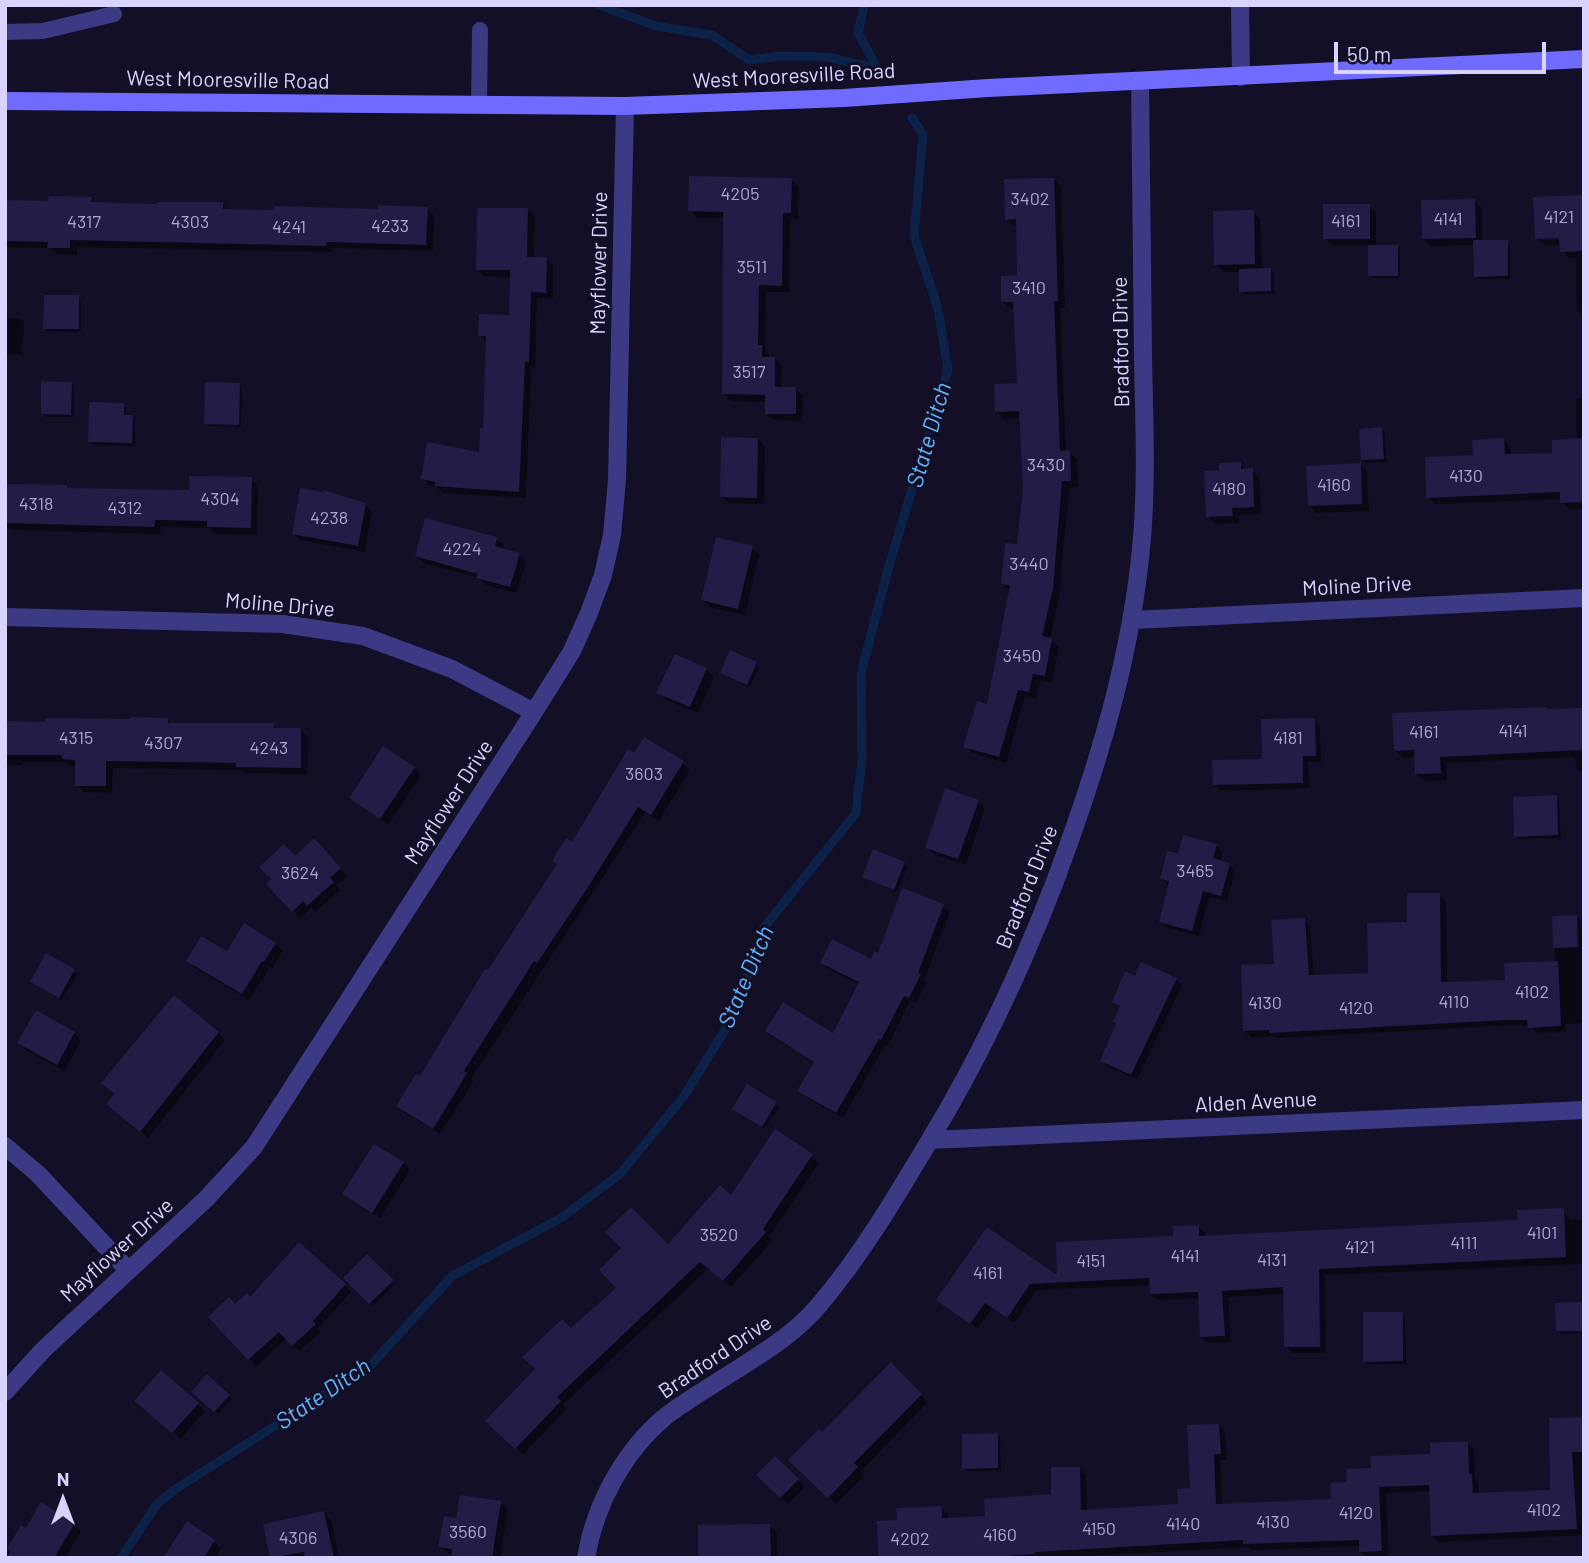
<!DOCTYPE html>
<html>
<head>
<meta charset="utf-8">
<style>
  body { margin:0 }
  #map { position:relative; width:1589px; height:1563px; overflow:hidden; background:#130f26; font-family:Barlow,sans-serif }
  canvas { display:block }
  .frame { position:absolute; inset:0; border:7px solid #d9d4ff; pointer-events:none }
  .north { position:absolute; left:28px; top:1465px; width:70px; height:70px; -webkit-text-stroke:5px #130f26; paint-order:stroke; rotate:0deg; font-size:19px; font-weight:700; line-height:28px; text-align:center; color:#d9d4ff }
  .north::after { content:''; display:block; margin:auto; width:24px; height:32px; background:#d9d4ff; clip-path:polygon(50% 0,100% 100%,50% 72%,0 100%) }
  .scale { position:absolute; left:1334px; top:42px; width:212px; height:32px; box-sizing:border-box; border:4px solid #d9d4ff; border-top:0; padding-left:9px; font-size:21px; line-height:24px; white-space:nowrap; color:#d9d4ff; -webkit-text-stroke:5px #130f26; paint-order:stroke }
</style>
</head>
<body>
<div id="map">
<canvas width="1589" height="1563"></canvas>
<div class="frame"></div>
<div class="north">N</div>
<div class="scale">50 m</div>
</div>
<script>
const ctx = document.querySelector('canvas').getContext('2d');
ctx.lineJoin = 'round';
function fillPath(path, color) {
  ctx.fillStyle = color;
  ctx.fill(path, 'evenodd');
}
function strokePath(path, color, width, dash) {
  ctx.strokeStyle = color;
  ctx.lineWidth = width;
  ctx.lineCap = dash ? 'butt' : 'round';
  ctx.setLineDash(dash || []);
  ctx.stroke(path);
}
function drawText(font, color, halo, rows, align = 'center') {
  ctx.font = font + ' Barlow,sans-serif';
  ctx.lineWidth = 6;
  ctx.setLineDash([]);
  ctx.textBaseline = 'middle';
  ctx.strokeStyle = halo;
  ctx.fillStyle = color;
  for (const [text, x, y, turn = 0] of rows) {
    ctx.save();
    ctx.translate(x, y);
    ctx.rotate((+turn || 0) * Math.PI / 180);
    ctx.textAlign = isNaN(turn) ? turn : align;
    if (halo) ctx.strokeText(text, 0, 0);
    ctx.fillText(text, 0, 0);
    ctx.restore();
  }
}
fillPath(new Path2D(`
  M791 179 799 187 798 219H790L789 292H766L765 351 769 354V359H775L782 366 781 389H795L803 396 802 421 774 420 766 413 767 402 731 401 724 394 725 218H697L690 210Z
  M1054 179 1061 187 1065 308H1060L1066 452H1069L1077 459 1078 487 1069 488 1059 597 1050 640 1059 647 1052 683 1040 680 1036 699 1025 696 1006 763 973 753 965 746 988 706 1010 591 1003 583 1019 546 1025 489 1021 418 1004 419 997 411 1019 385 1015 309H1011L1003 302 1019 277 1018 226H1014L1007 219Z
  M1584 197V316L1577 310 1576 258H1569L1562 251V244L1544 245 1537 238ZM1568 236V239L1541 240V237Z
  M91 199 96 204H222L229 211 427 208 434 216 433 251 332 248V252L77 247V255L57 254 50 248 5 247V202H50Z
  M1474 201 1482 208V242H1507L1510 245V279H1479L1475 276V245L1431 246 1424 238Z
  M1369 206 1376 213V246H1397L1400 250V278H1373L1370 275V245H1332L1325 238Z
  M528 210 535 217 534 259H546L553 266V299L537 298 535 368H531L526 498 443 493 437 487 430 486 423 479 480 454 485 430 487 343 480 335 511 316 512 277 484 276 478 269Z
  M1253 212 1260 220 1262 270H1270L1274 273V294H1244L1241 291V272H1223L1216 265Z
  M78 297 81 300V332L48 331 45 328Z
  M5 318 21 319 24 322 22 355 5 354Z
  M71 383 74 387V417H46L43 413Z
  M239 385 242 388 241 427 209 426 205 423Z
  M1576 398H1584V509H1569L1562 502V499L1435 504 1428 497 1474 457 1504 440 1510 447 1511 455 1554 454 1577 441Z
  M123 405 126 408V417H132L135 420V446L93 445 90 441Z
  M1382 429 1385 432 1386 462 1365 463 1362 460Z
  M758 439 765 447 764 504 729 503 721 496Z
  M1240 464 1246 470H1252L1259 478 1261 514 1238 515 1239 523 1215 524 1208 517 1221 472Z
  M1360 465 1367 472 1369 511 1317 513 1310 506Z
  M251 479 258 486 257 535 216 534 210 528 161 527V534L13 530 5 527V486L67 487 70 490 191 492Z
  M365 504 372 512 365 552 301 540 294 533Z
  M496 539 504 546 502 550 519 554 526 562 517 593 486 585 479 578 424 563 416 556Z
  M752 547 759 555 745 615 710 607 703 600Z
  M756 663 759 666 750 687 722 673Z
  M706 669 714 677 698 713 666 700 658 692Z
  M1584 709V775L1576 768 1575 757 1446 763 1447 780 1424 781 1417 774 1416 757 1403 758 1395 751Z
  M167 719 173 725H273L278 730H301L308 737 307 774 245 773 241 770 113 768 112 793 84 792 77 785V766H71L66 762H23V765H5V723Z
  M1314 720 1320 726 1321 762H1308L1309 788 1221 791 1214 784 1264 761Z
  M635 756 683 763 690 770 659 821 645 813 471 1079 474 1081 440 1134 405 1113 398 1105 421 1079 572 845Z
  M414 768 421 775 388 825 351 798Z
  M1556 797 1559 800 1561 838 1519 839 1516 836Z
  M978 801 985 808 966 865 935 855 927 848Z
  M314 841 347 876 336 886 340 890 315 912 311 908 300 918 268 884Z
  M1216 846 1223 852 1220 862 1229 864 1235 871 1227 901 1209 897 1199 936 1168 928 1161 922 1169 886 1162 878 1179 855Z
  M874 851 908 867 897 892 864 877Z
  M1440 895 1446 902 1447 984 1507 981 1555 963 1554 917H1577L1583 923 1584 1023 1566 1024V1032L1536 1033 1529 1026 1514 1025 1277 1038 1275 1036 1251 1037 1245 1031 1276 966 1304 920 1310 926 1314 977 1369 974 1409 924Z
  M943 906 950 912 924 980 927 982 916 1003 910 1001 888 1046 886 1044 843 1118 806 1097 800 1091 816 1063 774 1038 767 1031 834 1035 860 985 828 969 822 963 872 961Z
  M245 925 275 944 283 951 272 968 270 967 249 1000 195 968 188 960 228 954Z
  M47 955 77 974 62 1000 35 984Z
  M1136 978 1176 979 1182 986 1137 1079 1108 1067 1102 1061 1117 1024 1121 1009 1114 1001Z
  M74 1033 81 1041 64 1071 26 1050 19 1042Z
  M218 1033 225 1040 148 1138 116 1111Z
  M776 1104 779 1107 765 1129 738 1112Z
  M812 1156 819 1163 769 1237 772 1241 731 1287 708 1268 563 1405 566 1409 523 1455 488 1421 571 1331 619 1288 624 1248 668 1246 731 1197Z
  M403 1163 410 1170 380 1218 352 1201 345 1193Z
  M1563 1210 1570 1220 1584 1219V1264L1325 1275 1326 1353H1293L1286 1346 1285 1294 1228 1297 1231 1342 1209 1343 1202 1337 1200 1298 1158 1300 1151 1293V1285L1037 1290 1014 1323 992 1308 978 1329 939 1300 1059 1278 1174 1238 1198 1226 1205 1233V1237L1520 1222Z
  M367 1256 395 1284 373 1306 345 1278Z
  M345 1285 351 1292 318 1328 321 1332 299 1351 286 1338 256 1366 210 1317 251 1299Z
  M1584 1305V1333L1561 1334 1558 1330Z
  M1402 1313 1405 1316 1406 1364H1368L1365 1361Z
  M891 1365 928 1402 860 1472 864 1476 836 1504 791 1460 822 1435Z
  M207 1377 232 1399 218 1414 194 1392Z
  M198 1404 205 1411 181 1439 144 1408Z
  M1581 1419 1584 1422V1535L1439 1542 1433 1535 1431 1491 1386 1493 1388 1557 1367 1558 1361 1551V1546L1251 1550 1248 1547 1052 1558H880L899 1521 941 1508 948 1514V1519L987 1517 1053 1496 1079 1469 1086 1475 1087 1512 1179 1506 1192 1490 1219 1425 1225 1432 1227 1460H1220L1222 1506 1333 1501 1349 1483 1373 1469 1432 1456 1467 1443 1474 1450 1475 1479 1478 1483 1479 1495 1552 1492Z
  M997 1435 1000 1438 1001 1471H967L964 1468Z
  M775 1458 805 1487 788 1504 759 1475Z
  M500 1503 508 1510 500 1558H453V1554L448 1553 440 1546 458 1520Z
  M324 1513 331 1520 339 1558H271L265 1525Z
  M74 1524 81 1531 65 1558H9L26 1530Z
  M770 1526 777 1534V1558H700Z
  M214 1541 221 1549 215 1558H165Z`), '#0007');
strokePath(new Path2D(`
  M599 5 656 26 712 35 749 60 781 56 828 57 879 69
  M864 5 858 33 879 71
  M121 1558 157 1504 174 1490 371 1365 452 1276 561 1218 620 1174 684 1096 735 1014 762 930 856 813 862 759 861 673 889 566 948 369 938 309 914 235 923 134 912 118`), '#0c2248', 9);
fillPath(new Path2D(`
  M689 176 792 178 791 213H783L782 286 759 285 758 345H762V357H775V387H796V414H765V395L722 394 723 212 688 211Z
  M1054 178 1058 301H1054L1060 451 1070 450 1071 481H1062L1053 589 1042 636 1052 638 1045 676 1033 674 1029 692 1018 690 999 757 963 747 977 701 987 704 1010 585 1001 584 1005 543 1017 544 1023 489 1019 411 995 412 994 384 1017 383 1013 302H1001V276L1017 275 1016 219 1005 220 1004 179Z
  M1584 195V251L1560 252 1559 238 1535 239 1533 197Z
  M49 196 92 197 91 202 156 204 157 202H223V209L274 210V206L378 209V205L428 207 426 245 326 242V246L70 240V248H47L48 242 5 241V200L48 201Z
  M1475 199 1476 238 1422 239 1421 200Z
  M1323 204H1370V239H1323Z
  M477 208H528L527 257H547L546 293 531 292 529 362H525L519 492 434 486 436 482 421 479 427 442 479 452 480 428H483L486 336H478L479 314 509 315 510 270H476Z
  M1254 210 1255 264 1214 265 1213 211Z
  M1473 240H1508V276L1474 277Z
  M1368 245H1398V276H1368Z
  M1271 268V291L1239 292V269Z
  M44 295H79V329H43Z
  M41 381 72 382 71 415 41 414Z
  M205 382 240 383 239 425 204 424Z
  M89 402 124 403V415H133L132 443 88 442Z
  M1382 427 1384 459 1361 460 1359 429Z
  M721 437 758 438 757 498 720 497Z
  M1504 438 1505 454 1552 453V440L1584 438V502L1560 503V492L1426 498 1425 457 1473 455 1472 440Z
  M1241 462V469L1253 468 1254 507 1232 508 1233 516 1206 517 1204 471 1219 470V463Z
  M1361 463 1362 504 1308 506 1306 466Z
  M189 476 252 477 251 528 207 527V521L155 520 154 527 5 523V484L67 485V488L189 490Z
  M300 488 323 492V490L366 503 358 546 292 534Z
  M425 518 497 537 495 546 520 553 510 587 476 578 478 574 415 556Z
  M716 537 753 546 738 609 701 600Z
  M730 650 757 662 747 685 720 673Z
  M675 654 707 668 690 707 656 693Z
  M1546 707V709L1584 708V750L1440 757 1441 773 1415 774 1414 750 1394 751 1392 713Z
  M130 717 168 718V723H274V728H301V768L236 767V763L106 761V786H75V760L62 759V755H5V721L45 722V718L130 719Z
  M1315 718 1316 756H1303V783L1213 785 1212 760 1262 759 1261 719Z
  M644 737 684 761 651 815 638 807 590 884 537 963 534 961 464 1071 467 1073 433 1129 396 1106 416 1074 420 1076 485 969 488 970 557 864 552 861 566 838 572 842 628 749 634 753Z
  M383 746 415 767 380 819 349 798Z
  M945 788 979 800 958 859 925 848Z
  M1557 795 1558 835 1514 837 1513 797Z
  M1183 835 1217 844 1213 858 1230 863 1221 896 1203 891 1192 931 1159 922 1169 881 1160 879 1167 851 1178 853Z
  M314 838 341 868 330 878 334 882 307 906 303 901 292 912 266 884 271 879 259 867 284 844 295 856Z
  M873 849 905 862 894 890 862 877Z
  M902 888 944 904 918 973 921 974 909 998 904 996 881 1040 879 1039 836 1113 797 1091 814 1062 765 1031 783 1002 833 1033 859 982 820 963 832 939 871 959 875 951 878 953Z
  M1407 893H1440L1441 982 1505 980 1504 963 1558 961 1561 1026 1528 1028 1527 1020H1507L1269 1033V1030L1243 1031 1241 965 1274 964 1271 920 1305 918 1309 975 1368 973 1367 923 1407 922Z
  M1577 915 1578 947 1553 948 1552 916Z
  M244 923 276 943 264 962 262 961 242 994 186 961 201 936 227 951Z
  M46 953 75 969 59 998 30 982Z
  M1141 962 1177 978 1131 1075 1100 1061 1116 1023 1113 1022 1120 1006 1112 1002 1125 971 1135 976Z
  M174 995 219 1032 140 1132 106 1104 115 1094 101 1083Z
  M36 1010 75 1032 57 1065 17 1043Z
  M747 1084 777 1102 762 1127 732 1109Z
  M775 1129 813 1154 763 1229 766 1232 723 1281 700 1262 557 1397 561 1401 515 1449 485 1421 535 1369 522 1357 562 1319 571 1328 616 1288 599 1270 621 1248 605 1232 631 1207 668 1244 720 1185 731 1195Z
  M374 1144 404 1162 372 1213 342 1194Z
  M1564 1208 1566 1257 1319 1269 1320 1347H1284L1283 1287 1222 1291 1225 1336 1200 1337 1198 1292 1150 1294 1149 1278 1030 1284 1007 1318 985 1303 970 1324 936 1300 987 1227 1057 1275 1056 1242 1173 1236 1172 1226 1199 1225V1236L1518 1220 1517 1210Z
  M299 1242 346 1284 313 1321 316 1324 292 1346 279 1332 248 1360 208 1317 229 1297 235 1304 247 1293 250 1297Z
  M367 1254 394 1280 369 1304 343 1278Z
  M1584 1302V1331H1556L1555 1303Z
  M1363 1312H1403V1361L1363 1362Z
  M891 1362 922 1394 854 1463 858 1467 828 1498 788 1460 819 1429 822 1432Z
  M161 1370 199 1403 172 1433 134 1401Z
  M207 1374 230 1395 214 1412 191 1392Z
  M1582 1417V1452H1572L1577 1529 1431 1536 1429 1485 1379 1487 1382 1551 1359 1552V1540L1243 1544V1540L1035 1552V1554L976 1558H878L877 1521 897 1520 896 1508 942 1506V1518L985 1516 984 1499 1051 1494V1467H1080L1081 1510 1178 1504 1177 1489 1190 1488 1187 1425 1219 1424 1221 1454H1214L1216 1504 1331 1499 1330 1483 1347 1482 1346 1469 1371 1468 1370 1456 1430 1454V1443L1468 1441 1469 1474H1472L1473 1493 1550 1490 1549 1418Z
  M998 1433V1468L962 1469V1434Z
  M775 1456 799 1479 780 1498 756 1475Z
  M460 1495 501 1501 492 1558H451L452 1549 438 1547 444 1516 456 1518Z
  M41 1502 75 1523 54 1558H7L11 1551 7 1549 21 1525 26 1528Z
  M324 1511 334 1558H305L304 1552 270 1558 263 1524Z
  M187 1521 215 1540 204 1558H163Z
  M770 1524 771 1558H698V1525Z`), '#241b47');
strokePath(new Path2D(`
  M5 32 43 31 114 14
  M479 105 480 30`), '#3d3a85', 16);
strokePath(new Path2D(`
  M1240 5 1241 77
  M5 617 283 624 363 636 452 669 534 712
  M1132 620 1584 598
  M930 1140 1584 1110
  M5 1146 38 1174 128 1270
  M5 1392 43 1350 206 1199 254 1147 534 712 572 651 589 613 603 575 612 535 617 480 625 106
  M586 1558C595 1504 624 1451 666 1416 688 1399 713 1385 736 1370 766 1351 797 1332 820 1304 863 1253 897 1195 931 1138 980 1057 1020 972 1054 884 1096 772 1132 658 1142 538 1147 478 1144 416 1143 355 1142 264 1141 172 1140 81`), '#3d3a85', 18);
strokePath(new Path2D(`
  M5 101 625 106 844 98 988 88 1584 59`), '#6f6bff', 18);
drawText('18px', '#aca6d1', null, [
  ["4205",740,194],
  ["3402",1030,199],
  ["4121",1559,217],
  ["4141",1448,219],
  ["4161",1346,221],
  ["4317",84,222],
  ["4303",190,222],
  ["4233",390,226],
  ["4241",289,227],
  ["3511",752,267],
  ["3410",1029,288],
  ["3517",749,372],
  ["3430",1046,465],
  ["4130",1466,476],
  ["4160",1334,485],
  ["4180",1229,489],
  ["4304",220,499],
  ["4318",36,504],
  ["4312",125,508],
  ["4238",329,518],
  ["4224",462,549],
  ["3440",1029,564],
  ["3450",1022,656],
  ["4141",1513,731],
  ["4161",1424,732],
  ["4315",76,738],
  ["4181",1288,738],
  ["4307",163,743],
  ["4243",269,748],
  ["3603",644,774],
  ["3465",1195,871],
  ["3624",300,873],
  ["4102",1532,992],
  ["4110",1454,1002],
  ["4130",1265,1003],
  ["4120",1356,1008],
  ["4101",1542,1233],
  ["3520",719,1235],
  ["4111",1464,1243],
  ["4121",1360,1247],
  ["4141",1185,1256],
  ["4131",1272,1260],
  ["4151",1091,1261],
  ["4161",988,1273],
  ["4102",1544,1510],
  ["4120",1356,1513],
  ["4130",1273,1522],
  ["4140",1183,1524],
  ["4150",1099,1529],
  ["3560",468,1532],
  ["4160",1000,1535],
  ["4306",298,1538],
  ["4202",910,1539]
]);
drawText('21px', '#d9d4ff', '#130f26', [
  ["West Mooresville Road",794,76,-3],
  ["West Mooresville Road",228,80,1],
  ["Mayflower Drive",599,263,-89],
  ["Bradford Drive",1121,342,-91],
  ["Moline Drive",1357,586,-3],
  ["Moline Drive",280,605,5],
  ["Mayflower Drive",449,802,-57],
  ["Bradford Drive",1027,887,-68],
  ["Alden Avenue",1256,1102,-3],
  ["Mayflower Drive",117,1250,-42],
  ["Bradford Drive",715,1357,-34]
]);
drawText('italic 23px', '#62b6ff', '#130f26', [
  ["State Ditch",929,435,-74],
  ["State Ditch",746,977,-67],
  ["State Ditch",323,1394,-34]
]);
</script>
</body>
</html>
